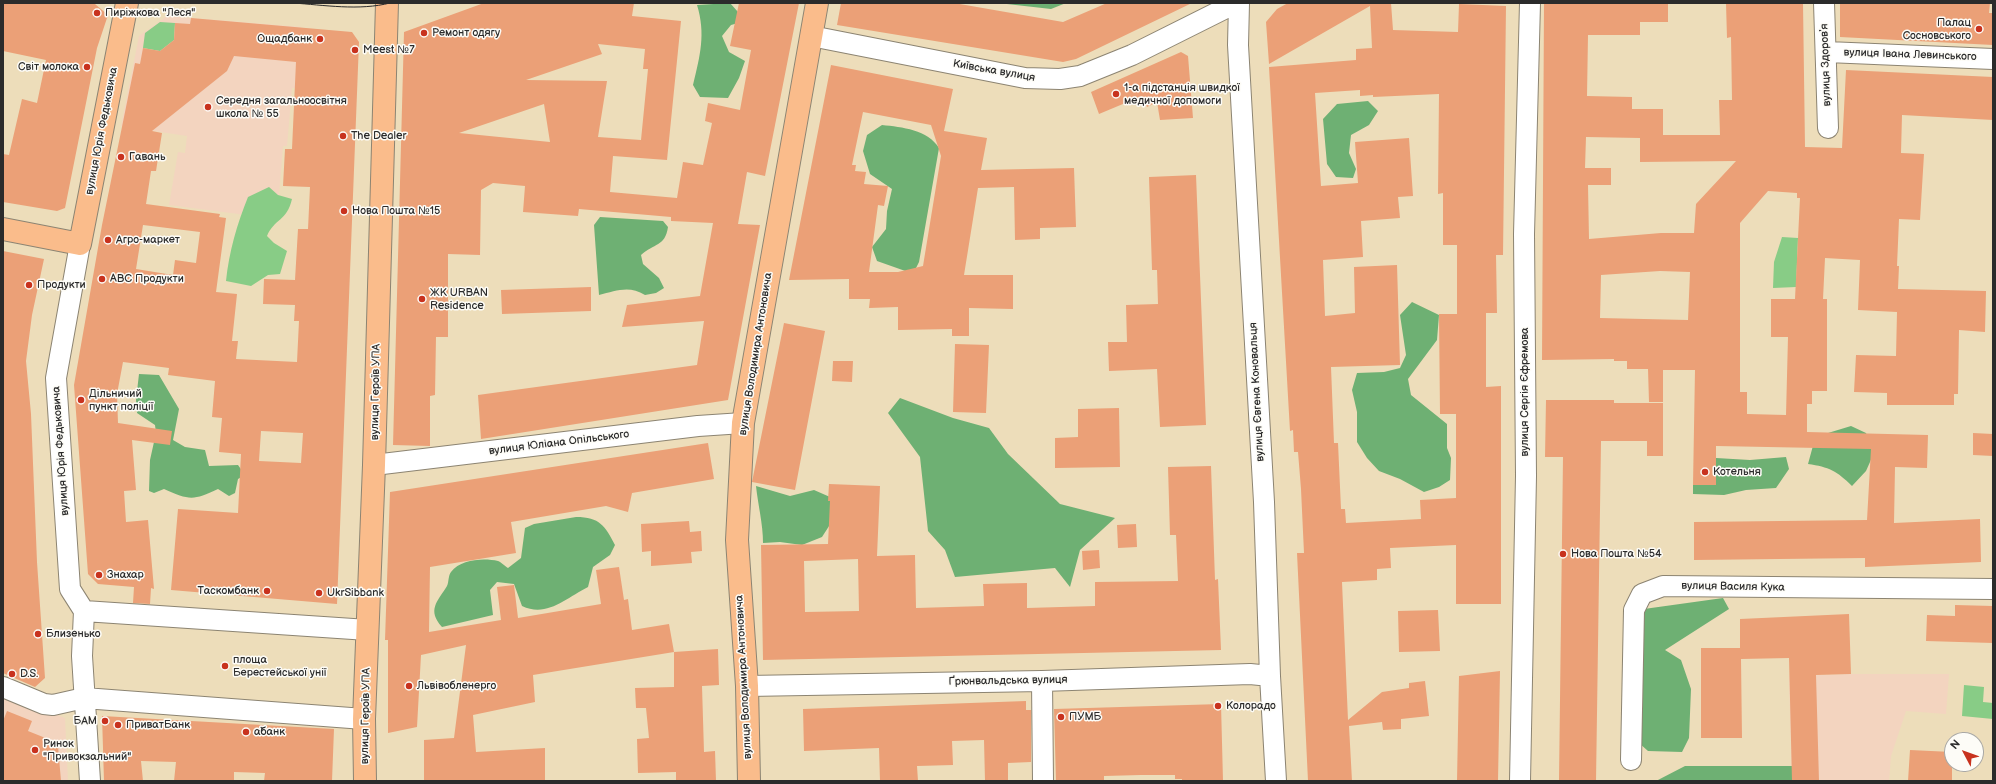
<!DOCTYPE html>
<html>
<head>
<meta charset="utf-8">
<style>
  body { margin:0 }
  #map { position:relative; width:1996px; height:784px; overflow:hidden; background:#edddba; font-family:"Balsamiq Sans",sans-serif }
  canvas { display:block }
  .frame { position:absolute; inset:0; border:4px solid #2b2b2b; pointer-events:none }
  .north { position:absolute; left:1944px; top:732px; width:40px; height:40px; box-sizing:border-box; background:#fdfcf7; border:1px solid #a9a8a5; border-radius:50%; rotate:311deg; font-size:11px; font-weight:700; line-height:16px; text-align:center; color:#2b2b2b }
  .north::after { content:''; display:block; margin:auto; width:14px; height:18px; background:#c8321e; clip-path:polygon(50% 0,100% 100%,50% 72%,0 100%) }
</style>
</head>
<body>
<div id="map">
<canvas width="1996" height="784"></canvas>
<div class="frame"></div>
<div class="north">N</div>
</div>
<script>
const ctx = document.querySelector('canvas').getContext('2d');
ctx.lineJoin = 'round';
function fillPath(path, color) {
  ctx.fillStyle = color;
  ctx.fill(path, 'evenodd');
}
function strokePath(path, color, width, dash) {
  ctx.strokeStyle = color;
  ctx.lineWidth = width;
  ctx.lineCap = dash ? 'butt' : 'round';
  ctx.setLineDash(dash || []);
  ctx.stroke(path);
}
function drawText(font, color, halo, rows, align = 'center') {
  ctx.font = font + ' "Balsamiq Sans",sans-serif';
  ctx.lineWidth = 3;
  ctx.setLineDash([]);
  ctx.textBaseline = 'middle';
  ctx.strokeStyle = halo;
  ctx.fillStyle = color;
  for (const [text, x, y, turn = 0] of rows) {
    ctx.save();
    ctx.translate(x, y);
    ctx.rotate((+turn || 0) * Math.PI / 180);
    ctx.textAlign = isNaN(turn) ? turn : align;
    if (halo) ctx.strokeText(text, 0, 0);
    ctx.fillText(text, 0, 0);
    ctx.restore();
  }
}
fillPath(new Path2D(`
  M167 16 301 27 296 88H292L287 146H283L277 219 169 205 178 152 185 153 187 136 121 126 139 36Z
  M1851 674H1949L1946 714 1906 711 1891 756 1889 781H1792L1789 676Z
  M3 693 65 718 68 781H3Z`), '#f3d4bf');
fillPath(new Path2D(`
  M160 22 175 23 174 40 160 51 143 48 145 33Z
  M269 187 278 195 292 199C287 221 274 219 267 236L274 243 287 251 280 274 268 275 251 286 226 281C229 252 237 224 248 197Z
  M1782 237 1798 238 1796 287 1773 288 1774 262Z
  M1964 685 1984 687 1983 702 1993 703V719L1962 716Z`), '#88cc86');
fillPath(new Path2D(`
  M730 3 738 12 742 22 731 25 722 36 729 52 745 61 739 78 728 98 700 97 693 85C700 56 706 34 697 5Z
  M998 3H1066L1051 9Z
  M1368 101 1378 111 1369 125 1351 135 1349 153 1356 169 1353 178 1336 177 1327 164 1323 119 1337 104Z
  M882 125C902 127 928 130 939 148L919 262 914 272 911 273 877 261 872 247 886 229 887 211 892 189 870 174 863 151 867 135Z
  M600 217 663 221 668 227C665 247 654 243 641 255L643 264 659 278 664 288 656 293 645 295C629 285 616 291 599 295L594 225Z
  M1412 302 1439 315 1437 340 1408 379 1411 395 1447 424V448L1451 458 1450 480 1439 487 1424 492 1400 479 1379 471 1367 458 1357 442V412L1352 390 1357 373 1384 372 1400 368 1406 355 1400 315Z
  M139 374 159 375 179 409 173 440 185 447 205 450 209 466 238 465 245 475 238 479 235 493 229 496 218 489C193 501 189 500 164 489L154 493 149 491 150 460 156 433 155 425 137 413 136 400Z
  M900 398 953 418 989 428 1008 454 1060 504 1115 518 1080 550 1070 587 1055 568 955 577 945 550 928 531 920 457 888 413Z
  M1851 426 1866 433 1874 453 1866 471 1852 486C1837 471 1829 467 1808 464L1814 442 1828 433Z
  M1786 457 1789 469 1776 488 1746 490 1724 495 1693 494V485H1716V458L1750 460Z
  M756 486 790 496 814 490 830 497 831 523 822 537 802 545 780 542 763 543C763 524 758 505 756 486Z
  M576 517C600 517 605 526 615 545L610 555 593 567 588 587C566 598 547 618 522 606L514 584 497 582 490 590 493 615 442 627C427 610 437 602 447 586 449 582 448 576 451 572 461 559 484 558 498 561 501 562 505 566 508 568L521 558 525 528 534 524Z
  M1723 598 1729 609 1665 650 1681 660 1691 689 1689 738 1682 752 1648 751 1639 743 1644 609Z
  M1685 766H1792V781H1656Z`), '#6eb073');
fillPath(new Path2D(`
  M3 3H90L95 4 108 15 97 48 65 208 57 211 3 202V154L9 155 22 99 37 103 46 60 3 51Z
  M484 3H634L632 16 681 21 667 160 613 156 610 192 677 198 683 162 703 165 712 123 705 121 708 103 740 110 751 50 730 46 739 3H799L765 176 747 172 738 224 760 225 728 400 481 439 478 395 697 365 704 321 622 327 627 305 700 296 713 223 671 221V217L579 209 578 216 523 212 525 186 493 183 481 190 480 255 448 254V337H436L435 395 430 396V446L393 445 404 32ZM598 44 645 49 643 69H648L641 140 598 137 607 81 526 80 602 54ZM544 104 550 142 459 133Z
  M841 3H954L1063 22 1107 3H1192L1076 59 1063 62 837 25Z
  M1288 3H1391L1393 30 1458 32 1459 4 1506 6 1503 255H1496L1497 313H1486V387L1501 386V604H1456V545L1390 548 1391 568 1377 569V580L1342 582 1348 720 1382 692 1409 688V683L1425 681 1429 716 1401 719V729L1383 730 1382 722 1349 726 1352 781H1308L1297 553H1304L1301 489 1298 452H1294L1293 430 1290 431 1269 67 1356 60V49L1372 48 1370 6 1269 64 1266 22 1277 9ZM1360 90V96L1373 95V97L1439 94 1438 194 1443 193V245H1457V314H1439L1440 414H1456V498L1420 500 1421 519 1346 523 1345 509H1341L1338 443H1334L1331 367 1400 365 1397 265 1354 267 1355 313 1325 316 1323 260 1363 257 1361 221 1400 218 1398 197 1413 196 1409 138 1355 142 1358 183 1321 186 1315 93Z
  M1544 3H1668V22H1640V35H1588L1587 96 1632 97V109H1663V135H1720L1719 100H1732L1731 37 1727 38 1726 3H1803L1805 147 1842 148 1846 70 1993 77V120L1902 115 1901 153 1924 154 1920 220 1899 219 1897 266H1899L1898 289 1986 291 1985 332 1959 330 1958 394H1954V405H1887V393L1854 392 1856 355 1896 356 1897 312 1858 310 1860 260 1825 258 1823 299H1827V391H1812V404H1807V432L1928 435 1927 468 1895 467 1894 523 1980 519 1981 562 1865 567V558L1694 560V522L1867 520 1871 449 1716 446V485H1693L1695 370H1663V402H1649L1648 369H1627V361H1614V359L1542 360ZM1586 137 1640 138V162L1736 161 1696 204 1694 233H1661L1589 239 1588 185H1611V168H1585ZM1768 191 1797 193V198H1800L1795 299H1771V337H1788L1786 415 1747 414V392H1740V223ZM1660 271 1690 272 1688 320 1600 318 1601 275Z
  M1840 3H1990L1989 13H1993V45L1840 37Z
  M191 18 352 32 359 42 337 604 171 590 178 509 238 513 241 454 219 452 222 418 212 417 215 381 168 375 169 368 123 362 117 394 118 423 172 431 170 445 132 440 136 490 124 491 126 522 148 520 154 589 151 588 150 604 133 603 134 587 98 584 88 574 74 385 102 225 135 63 140 64 143 48 160 51 174 40 175 23 190 24ZM234 56 296 62 292 149H285L283 186 310 187 308 229H298L295 280 264 279 263 304 295 305 294 321H299L297 362 236 359 238 341H232L237 294 216 292 226 218 219 217 220 214 146 204 151 171H156L162 133 152 131 227 71ZM143 225 200 232 196 263 175 260 173 275 136 269ZM261 431 303 433 301 463 259 461Z
  M1181 52 1188 56 1193 118 1160 120 1157 102 1147 107 1142 96 1099 114 1091 92Z
  M831 65 953 89 944 131 987 138 981 170 1074 168 1076 227 1040 228V239L1015 240 1014 187 978 188 964 275H1013V309L969 308V336H952V329L898 330V307L869 308 870 299H849V279L789 280ZM863 112 931 125 941 156 923 266 898 272H869L878 205 884 206 888 186 864 184 866 172 855 171 856 165H852Z
  M1196 175 1206 425 1160 427 1157 369 1109 371 1108 342H1127L1126 305 1158 304 1157 270H1152L1149 177Z
  M3 251 44 259 32 315 26 361 31 414 37 562 45 678 35 687 3 673Z
  M591 287V311L502 314 501 290Z
  M784 323 825 331 795 490 752 482Z
  M955 344 989 345 986 413 953 412Z
  M833 361H853L852 382 832 381Z
  M1546 400H1614V403H1663V456H1647V441H1601L1596 781H1559L1563 457H1545Z
  M1119 408 1120 467 1055 468V438L1078 437V409Z
  M1973 433 1993 434V456L1973 455Z
  M708 443 714 479 632 493 628 512 606 506 511 522 516 553 430 567 429 632 501 620 497 587 514 585 518 618 601 604 596 570 619 567 624 600 628 599 632 630 669 624 674 652 533 675 535 702 473 715 476 752 545 748V781H424V740L454 738 466 645 421 655 417 727 388 733V640H385L390 492Z
  M1211 466 1215 580 1218 579 1221 650 763 660 761 545 828 544 830 501H828L829 484 880 486 877 556 915 555 916 608 984 606 983 584 1027 583V608L1095 606V582L1178 581 1176 535H1170L1168 467ZM858 559 859 611 805 612 804 561Z
  M689 521 690 532 701 531 702 551 691 552 692 563 651 566V551L642 552 641 524Z
  M1136 524 1137 547 1118 548 1117 525Z
  M1099 550 1100 568 1083 570 1082 551Z
  M1955 605 1993 606V643L1926 641 1927 615 1955 616Z
  M1438 610 1440 651 1399 652 1398 611Z
  M1849 614 1851 674 1816 675 1819 781H1792L1789 658 1741 659 1742 738H1701V648H1740V619Z
  M718 649 719 685 702 686 704 752 715 751 716 781H676V772L638 773 637 739 649 738 646 708H636L635 688 674 687V652Z
  M1500 671 1498 781H1457L1459 676Z
  M1026 701V710H1031V762L1008 763V781H985L984 740 952 741 953 765 917 766 918 781H880L879 748 804 751 803 709Z
  M1221 704 1223 781H1182V779H1175V775H1141L1104 776V781H1056L1054 709Z
  M7 711 32 721 28 731 48 739 49 746H58L61 781H3V721Z
  M102 716 334 729 332 781H264L265 773 234 772V781H174L176 762 141 761 143 781H104Z
  M1910 750 1952 752V781H1908Z`), '#eba077');
const minor = new Path2D(`
  M1239 3 1238 45 1264 502 1270 676 1276 781
  M1824 3 1828 128
  M811 36 1025 78 1060 79 1080 76 1132 55 1236 3
  M1827 52 1993 59
  M80 244 56 378 70 589 84 611 82 656 90 781
  M374 465 698 426 743 423
  M84 611 368 630
  M1042 681 1043 781
  M747 686 1042 681 1250 674 1270 676
  M3 687 44 704 53 705 84 698 364 719
  M1631 760 1634 610 1642 594 1663 586 1993 589
  M1520 781 1526 476 1524 234 1530 3`);
const major = new Path2D(`
  M3 229 80 244 127 3
  M365 781 364 719 374 465 387 3
  M749 781 747 686 737 540 743 423 817 3`);
strokePath(minor, '#8c8472', 22);
strokePath(major, '#8c8472', 24);
strokePath(minor, '#fff', 20);
strokePath(major, '#fabc8b', 22);
strokePath(new Path2D(`
  M293 3C324 5 359 11 390 3`), '#2b2b2b', 1);
for (const [x, y, r, color] of [
  [97,13,4,"#c8321e"],
  [1979,29,4,"#c8321e"],
  [424,33,4,"#c8321e"],
  [320,39,4,"#c8321e"],
  [355,50,4,"#c8321e"],
  [87,67,4,"#c8321e"],
  [1116,94,4,"#c8321e"],
  [208,107,4,"#c8321e"],
  [343,136,4,"#c8321e"],
  [121,157,4,"#c8321e"],
  [344,211,4,"#c8321e"],
  [108,240,4,"#c8321e"],
  [102,279,4,"#c8321e"],
  [29,285,4,"#c8321e"],
  [422,299,4,"#c8321e"],
  [81,400,4,"#c8321e"],
  [1705,472,4,"#c8321e"],
  [1563,554,4,"#c8321e"],
  [99,575,4,"#c8321e"],
  [267,591,4,"#c8321e"],
  [319,593,4,"#c8321e"],
  [38,634,4,"#c8321e"],
  [225,666,4,"#c8321e"],
  [12,674,4,"#c8321e"],
  [409,686,4,"#c8321e"],
  [1218,706,4,"#c8321e"],
  [1061,717,4,"#c8321e"],
  [105,721,4,"#c8321e"],
  [118,725,4,"#c8321e"],
  [246,732,4,"#c8321e"],
  [35,750,4,"#c8321e"]
]) {
  const dot = new Path2D();
  dot.arc(x, y, r, 0, 2 * Math.PI);
  ctx.fillStyle = color;
  ctx.fill(dot);
  strokePath(dot, '#fdfcf7', 1.5);
}
drawText('11px', '#2b2b2b', '#fdfcf7', [
  ["Пиріжкова \"Леся\"",105,13],
  ["Палац",1971,23,"right"],
  ["Сосновського",1971,36,"right"],
  ["Ремонт одягу",432,33],
  ["Ощадбанк",312,39,"right"],
  ["Meest №7",363,50],
  ["Світ молока",79,67,"right"],
  ["1-а підстанція швидкої",1124,88],
  ["медичної допомоги",1124,101],
  ["Середня загальноосвітня",216,101],
  ["школа № 55",216,114],
  ["The Dealer",351,136],
  ["Гавань",129,157],
  ["Нова Пошта №15",352,211],
  ["Агро-маркет",116,240],
  ["ABC Продукти",110,279],
  ["Продукти",37,285],
  ["ЖК URBAN",430,293],
  ["Residence",430,306],
  ["Дільничий",89,394],
  ["пункт поліції",89,407],
  ["Котельня",1713,472],
  ["Нова Пошта №54",1571,554],
  ["Знахар",107,575],
  ["Таскомбанк",259,591,"right"],
  ["UkrSibbank",327,593],
  ["Близенько",46,634],
  ["площа",233,660],
  ["Берестейської унії",233,673],
  ["D.S.",20,674],
  ["Львівобленерго",417,686],
  ["Колорадо",1226,706],
  ["ПУМБ",1069,717],
  ["БАМ",97,721,"right"],
  ["ПриватБанк",126,725],
  ["а̀банк",254,732],
  ["Ринок",43,744],
  ["\"Привокзальний\"",43,757]
], 'left');
drawText('11px', '#2b2b2b', '#fdfcf7', [
  ["вулиця Івана Левинського",1910,55,2],
  ["вулиця Здоровʼя",1826,65,-92],
  ["Київська вулиця",994,71,10],
  ["вулиця Юрія Федьковича",102,131,-79],
  ["вулиця Володимира Антоновича",756,354,-81],
  ["вулиця Героїв УПА",376,392,-89],
  ["вулиця Євгена Коновальця",1257,392,-93],
  ["вулиця Сергія Єфремова",1525,392,-90],
  ["вулиця Юліана Опільського",559,443,-7],
  ["вулиця Юрія Федьковича",61,451,-94],
  ["вулиця Василя Кука",1733,587,1],
  ["вулиця Володимира Антоновича",744,677,-93],
  ["Ґрюнвальдська вулиця",1008,681,-1],
  ["вулиця Героїв УПА",366,716,-89]
]);
</script>
</body>
</html>
